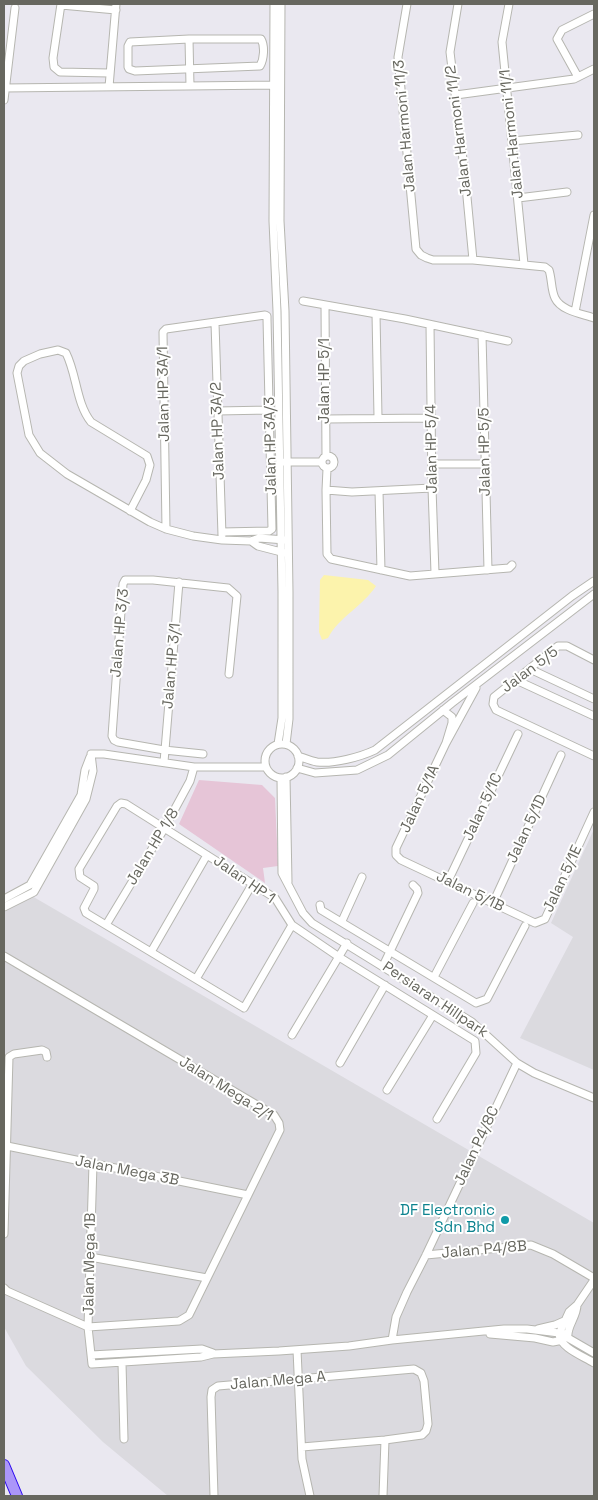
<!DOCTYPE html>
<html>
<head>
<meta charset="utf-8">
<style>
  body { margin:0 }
  #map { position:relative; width:598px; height:1500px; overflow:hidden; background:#eae8f0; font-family:"Space Grotesk",sans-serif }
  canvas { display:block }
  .frame { position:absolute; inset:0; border:5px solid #67675f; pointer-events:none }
</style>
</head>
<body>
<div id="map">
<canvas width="598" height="1500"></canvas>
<div class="frame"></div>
</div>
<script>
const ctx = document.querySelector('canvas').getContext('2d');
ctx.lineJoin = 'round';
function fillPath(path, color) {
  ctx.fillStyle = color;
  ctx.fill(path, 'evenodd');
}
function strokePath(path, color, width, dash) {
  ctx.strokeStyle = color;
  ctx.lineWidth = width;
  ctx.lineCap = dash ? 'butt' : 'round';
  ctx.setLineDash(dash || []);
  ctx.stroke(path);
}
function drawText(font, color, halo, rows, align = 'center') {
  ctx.font = font + ' "Space Grotesk",sans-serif';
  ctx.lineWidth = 4;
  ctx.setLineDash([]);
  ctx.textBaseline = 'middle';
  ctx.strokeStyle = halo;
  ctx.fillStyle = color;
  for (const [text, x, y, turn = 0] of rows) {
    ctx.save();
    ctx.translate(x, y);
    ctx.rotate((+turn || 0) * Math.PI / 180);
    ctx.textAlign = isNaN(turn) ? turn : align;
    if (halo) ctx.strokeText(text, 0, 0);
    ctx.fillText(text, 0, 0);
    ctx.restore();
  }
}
fillPath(new Path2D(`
  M594 829V1070L520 1038 573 937 551 923Z
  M25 892 594 1223V1496H168L103 1442 26 1366 4 1327V904Z`), '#dbdadf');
fillPath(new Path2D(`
  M199 780 262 785 275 798 278 866 263 868 265 883 179 824Z`), '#e6c5d7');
fillPath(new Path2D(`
  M324 575 368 580 376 586C363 606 339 617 328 638L322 640 319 632 320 580Z`), '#fcf3ac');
const minor = new Path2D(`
  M61 4 53 58 54 67 60 72 109 73
  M274 4 273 221 277 311 282 592V718L278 744
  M281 4 280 221 285 311 289 592V719L286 744
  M407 4 398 57 416 249 421 255 427 258 433 260H473L545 267 549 270C552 279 551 290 555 298 561 311 583 314 594 318
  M458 4 450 52 465 176 473 260
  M509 4 502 42 524 264
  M61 5 116 10
  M189 39H261C265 46 264 59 260 66L135 71 129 69 128 67V46L130 42Z
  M189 39 190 86
  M578 77 557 39 562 30 594 14
  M109 87 116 4
  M4 88 278 85
  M456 95 574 79 594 69
  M4 100 15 8
  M512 141 578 135
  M518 198 567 192
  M303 301 405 319 508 341
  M325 305 326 456
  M575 312 594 215
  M376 314 378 417
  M215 323 222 535
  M430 325 432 488 435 573
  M482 335 488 570
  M217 411 270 410
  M326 419 431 418
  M322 462a6 6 0 1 1 12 0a6 6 0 1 1-12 0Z
  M284 462H321
  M432 464H486
  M327 469 326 490 327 554 331 559 410 576 509 568 512 565
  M326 490 352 492 432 488
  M379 491 381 570
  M130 511 146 480 150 465 147 456 91 422C76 403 77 375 66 353L58 350 40 354 24 361 19 366 17 373 29 435 40 453 67 474 150 522 166 529 193 536 222 540 251 541 259 538 285 540
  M166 529 163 332 166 329 265 315 267 316V319L272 529 269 531 222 532
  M251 541 258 546 285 553
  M594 660 567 646H558L494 697 493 704 496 710 594 756
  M530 669 594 699
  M516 680 594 716
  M443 710 452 717V723L446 743 476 688
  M446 743 396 848V855L401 860 535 923 545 919 594 812
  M265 761a17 17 0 1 1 34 0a17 17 0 1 1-34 0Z
  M91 754H104L194 767H266
  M203 754 164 750 118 742 114 740 112 736 123 584 125 580H153L228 588 237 596 229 674
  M298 756C304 758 311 761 317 762 334 764 360 757 375 750L572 596 594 581
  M164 762 179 582
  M297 768 315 773 357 770 388 755 452 703 594 594
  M286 777 288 882
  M281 778 282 873 303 913 312 923 472 1022 517 1063 534 1073 594 1098
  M448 881 518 734
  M4 899 30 885 81 795 85 770 90 757
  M493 903 561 755
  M320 905 321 910 476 1003 487 999 525 926
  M4 907 34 892 86 799 93 771 91 754
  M342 921 362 877
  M106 925 164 829 190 781 194 767
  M292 925 244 1008 86 913 84 908 94 889V886L80 877 79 869 117 806 121 803 126 804 275 898 292 925 339 957 475 1041 476 1053 437 1119
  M151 952 207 855
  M4 956 274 1115 279 1123 280 1130 189 1315 179 1321 88 1327 7 1291 4 1288
  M383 966 418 893 417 889 413 885
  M434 977 473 903
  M196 979 253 883
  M292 1035 347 943
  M340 1063 385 985
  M387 1090 433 1015
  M7 1146 248 1195
  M93 1164 88 1327 92 1364 201 1357 213 1354 279 1351 349 1346 392 1340 504 1329H527L567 1334
  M4 1234 9 1057 14 1054 42 1050 46 1052 47 1057
  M426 1255 531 1245 553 1254 594 1278
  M90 1257 207 1278
  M594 1280 577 1305 569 1312 559 1334C560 1348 583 1356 594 1363
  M577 1305C577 1317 566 1327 568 1338L594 1353
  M538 1329 555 1325 564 1321
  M490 1334 535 1338 553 1342 563 1340
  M392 1340 396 1317 407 1292 426 1255 517 1063
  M297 1350 302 1459 310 1496
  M91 1355 202 1349 213 1353
  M122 1363 124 1439
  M214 1496 211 1397 212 1390 218 1386 414 1369 421 1373 424 1381 428 1424 426 1431 422 1435 385 1440 302 1447
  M383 1496 385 1440`);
const highway = new Path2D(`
  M4 1465 17 1496`);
strokePath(minor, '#b6b6b0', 9);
strokePath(highway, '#2c0aee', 12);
strokePath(minor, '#fff', 7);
strokePath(highway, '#ab96f9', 10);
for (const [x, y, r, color] of [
  [505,1220,5,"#0f9aa8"]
]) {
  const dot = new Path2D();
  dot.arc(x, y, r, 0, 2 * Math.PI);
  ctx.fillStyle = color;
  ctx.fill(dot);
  strokePath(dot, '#fff', 2);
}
drawText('15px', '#67675f', '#fff', [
  ["Jalan Harmoni 11/3",405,126,-95],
  ["Jalan Harmoni 11/2",459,131,-97],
  ["Jalan Harmoni 11/1",512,134,-96],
  ["Jalan HP 5/1",325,381,-90],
  ["Jalan HP 3A/1",164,394,-91],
  ["Jalan HP 3A/2",218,431,-92],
  ["Jalan HP 3A/3",271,446,-91],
  ["Jalan HP 5/4",432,449,-91],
  ["Jalan HP 5/5",485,452,-91],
  ["Jalan HP 3/3",120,633,-85],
  ["Jalan HP 3/1",172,666,-85],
  ["Jalan 5/5",530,670,-37],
  ["Jalan 5/1A",420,799,-65],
  ["Jalan 5/1C",483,807,-65],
  ["Jalan 5/1D",527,829,-65],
  ["Jalan HP 1/8",153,847,-59],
  ["Jalan 5/1E",563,879,-65],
  ["Jalan HP 1",244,880,35],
  ["Jalan 5/1B",470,892,26],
  ["Persiaran Hillpark",435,1000,34],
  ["Jalan Mega 2/1",226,1089,32],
  ["Jalan P4/8C",477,1146,-65],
  ["Jalan Mega 3B",127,1171,11],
  ["Jalan P4/8B",484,1250,-5],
  ["Jalan Mega 1B",90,1264,-89],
  ["Jalan Mega A",278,1381,-5]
]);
drawText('15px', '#0d838f', '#fff', [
  ["DF Electronic",495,1211],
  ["Sdn Bhd",495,1228]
], 'right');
</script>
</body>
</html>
